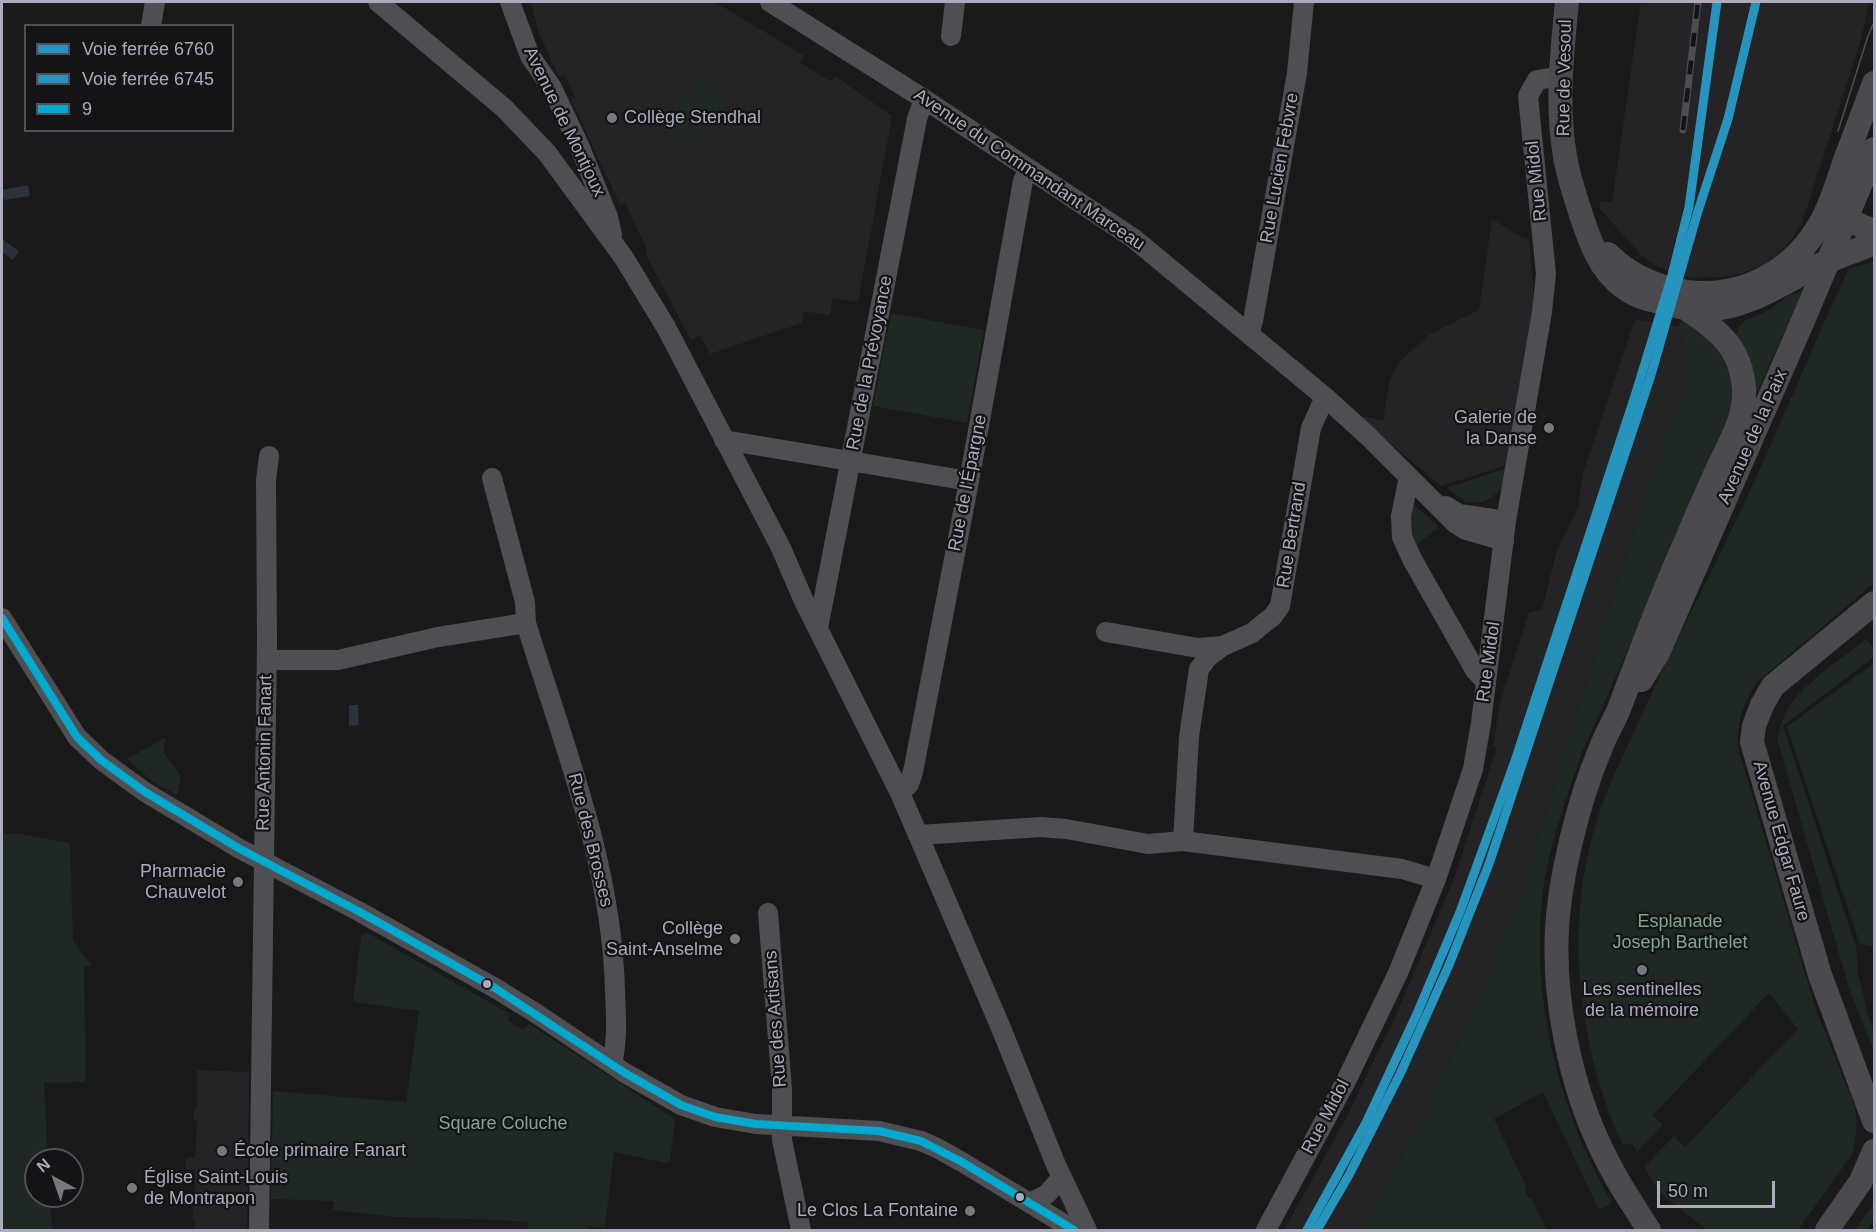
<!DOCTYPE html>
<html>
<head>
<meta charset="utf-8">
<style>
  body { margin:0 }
  #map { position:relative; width:1876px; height:1232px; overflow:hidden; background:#1a1a1a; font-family:Helvetica,sans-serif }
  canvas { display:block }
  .frame { position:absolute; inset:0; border:3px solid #aaabbc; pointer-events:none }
  .legend { position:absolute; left:24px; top:24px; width:210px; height:108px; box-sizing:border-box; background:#141416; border:2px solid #505058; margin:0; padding:8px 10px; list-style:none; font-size:18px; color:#aaabbc }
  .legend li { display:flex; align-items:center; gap:12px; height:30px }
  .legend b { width:30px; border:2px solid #505058 }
  .north { position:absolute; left:24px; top:1148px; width:60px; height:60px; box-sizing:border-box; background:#141416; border:2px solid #505058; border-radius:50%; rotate:320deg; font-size:16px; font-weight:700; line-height:24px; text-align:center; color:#aaabbc }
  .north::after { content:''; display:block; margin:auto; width:21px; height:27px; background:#787883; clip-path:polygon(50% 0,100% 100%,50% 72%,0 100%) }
  .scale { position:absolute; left:1657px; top:1181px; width:118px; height:27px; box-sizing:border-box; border:3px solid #aaabbc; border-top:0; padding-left:8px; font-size:18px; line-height:21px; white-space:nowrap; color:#aaabbc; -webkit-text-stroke:4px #141416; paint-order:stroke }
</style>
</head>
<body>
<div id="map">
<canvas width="1876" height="1232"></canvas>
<div class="frame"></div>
<ul class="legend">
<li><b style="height:8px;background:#2694bd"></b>Voie ferrée 6760</li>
<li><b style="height:8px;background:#2694bd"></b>Voie ferrée 6745</li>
<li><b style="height:8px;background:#00a9ce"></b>9</li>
</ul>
<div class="north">N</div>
<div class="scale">50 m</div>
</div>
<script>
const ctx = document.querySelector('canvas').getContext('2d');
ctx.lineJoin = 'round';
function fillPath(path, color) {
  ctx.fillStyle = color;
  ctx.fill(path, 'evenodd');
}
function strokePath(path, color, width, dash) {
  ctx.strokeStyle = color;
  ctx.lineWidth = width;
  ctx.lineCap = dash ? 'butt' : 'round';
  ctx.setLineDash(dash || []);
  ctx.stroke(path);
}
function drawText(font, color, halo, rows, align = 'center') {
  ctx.font = font + ' Helvetica,sans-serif';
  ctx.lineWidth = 4.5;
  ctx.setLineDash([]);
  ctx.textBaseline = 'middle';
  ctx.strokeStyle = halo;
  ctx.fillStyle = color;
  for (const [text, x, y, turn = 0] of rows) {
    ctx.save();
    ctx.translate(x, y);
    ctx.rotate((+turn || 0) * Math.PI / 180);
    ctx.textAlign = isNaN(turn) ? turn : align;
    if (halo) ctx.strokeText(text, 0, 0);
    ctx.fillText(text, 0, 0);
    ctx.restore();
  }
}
fillPath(new Path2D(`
  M531 2H715L803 55 804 57 800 62 830 81 837 77 892 116 858 302 833 298 830 316 804 311 802 323 710 354 700 336 691 340 646 255 647 249 625 203 620 205 571 100 575 97 565 75 559 77 538 31Z
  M1641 2H1869L1861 40 1802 223 1793 237 1777 255 1763 265 1747 272 1721 277 1689 278 1666 270 1654 265 1642 256 1600 209 1599 202H1612Z
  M1492 219 1519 236 1529 239 1534 300 1531 332 1507 465 1441 486 1358 416 1383 420 1390 379 1400 361 1430 334 1479 310Z
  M1635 319 1678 327 1686 350 1689 375 1637 519 1523 887 1477 1002 1452 1057 1421 1122 1362 1230H1284L1347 1116 1395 1017 1453 881 1497 747 1493 746 1500 703 1529 612 1542 610 1557 550 1578 507 1583 473Z
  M197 1070 249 1072 247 1230H195V1220H193V1207H195V1170H186V1158H195L197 1121 194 1120V1109L197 1108Z`), '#242326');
fillPath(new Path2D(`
  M708 76 730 102 679 145 657 118Z
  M1874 262V583L1758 681C1743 702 1737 721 1738 748L1816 1010 1855 1107 1857 1126 1853 1153 1798 1230H1707L1660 1193 1644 1167 1674 1136 1685 1147 1798 1029 1769 993 1653 1115 1663 1125 1637 1152 1632 1143 1623 1145C1578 1047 1564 927 1596 823 1606 790 1622 758 1636 727 1667 659 1701 594 1733 527 1774 442 1809 353 1849 268Z
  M1804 290 1751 405 1736 338 1738 328 1746 320 1769 310 1789 295Z
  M891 313 984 330 967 423 873 406Z
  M1682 320 1716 342 1715 347C1735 376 1736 387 1730 421L1583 750C1567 795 1550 842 1543 890 1530 998 1558 1110 1612 1203L1599 1210 1543 1092 1494 1119 1527 1188 1525 1189 1529 1199 1531 1198 1547 1230H1362L1421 1122 1452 1057 1477 1002 1523 887 1637 519 1688 376 1686 350 1678 327Z
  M1506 468 1503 485 1499 492 1484 502 1467 503 1447 488Z
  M1412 503 1439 527 1412 548 1408 533Z
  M1866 639 1874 650V657L1783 726 1856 947 1858 973 1868 1015 1874 1032V1052L1849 988 1777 739C1780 728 1783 714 1791 704 1810 678 1842 659 1866 639Z
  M1874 663V947L1860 944 1787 727Z
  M166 737 163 752 181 776 177 795 152 781 127 759Z
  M2 834H21L70 843 73 941 91 964V966L84 967 86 1082 44 1083 48 1160H36V1196H50L52 1230H2Z
  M366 932 510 1014 508 1021 523 1029 529 1024 675 1119 670 1161 666 1163 614 1152 605 1227H587L586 1230H528L527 1222 499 1220 395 1217 333 1210 334 1201 271 1199 273 1091 406 1102 419 1011 353 1002 361 936Z
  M1874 1203V1218L1867 1230H1854Z`), '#1f2822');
fillPath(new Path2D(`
  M28 185 30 196 4 200 2 190Z
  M2 239 19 251 13 260 2 252Z
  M349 705H358L359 725 349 726Z`), '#2b313d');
strokePath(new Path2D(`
  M378 2 504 108 547 153 624 258 667 329 781 548 803 599 900 793 1001 1028 1056 1165 1087 1230
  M510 2 530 56 552 88 579 145 608 217 612 235
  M770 2 924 99 1133 238 1325 397 1369 437 1455 523 1466 530 1504 541
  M151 26 155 2
  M951 36 955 2
  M1249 334 1253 321 1297 73 1304 2
  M724 440 969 481
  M1409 477 1401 516 1402 537 1412 559 1475 670 1486 682
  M492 478 525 602 526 623C563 744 612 863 615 991 616 1017 618 1038 612 1064
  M1446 506 1459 514 1506 521
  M2 618 77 737 101 760 145 792 240 849 360 912 495 988 534 1012 625 1073 681 1105 715 1117 756 1124 879 1131 921 1141 937 1148 962 1162 1074 1230
  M818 628 917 119 924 99
  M1106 632 1198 648 1223 646
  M267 660H338L438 637 526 623
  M900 793 909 784 913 772 969 481 1023 181 1029 169
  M919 835 1041 827 1066 829 1148 844 1183 841 1402 869 1436 879
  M1183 841 1189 737 1199 669 1208 657 1223 646 1252 633 1273 616 1280 606 1311 428 1325 397
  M768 913 782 1089V1140L801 1230
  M1030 1203 1047 1194 1062 1177
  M259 1230 267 641 266 480 269 456
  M1266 1230 1346 1081 1398 973 1436 879 1473 769 1481 723 1506 521 1542 312 1546 274 1528 96 1537 80 1562 76`), '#4e4e53', 20);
strokePath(new Path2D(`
  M1567 2C1562 52 1556 106 1565 156 1568 177 1576 198 1582 218 1591 244 1600 270 1623 287 1636 297 1650 300 1665 303 1683 308 1697 312 1715 309 1751 305 1783 283 1815 267 1834 258 1855 251 1874 243
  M1867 169 1874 149
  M1829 208 1863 227 1874 230
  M1608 254C1632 278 1665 291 1699 293 1749 295 1795 268 1820 224 1831 205 1838 181 1845 160 1855 134 1865 108 1874 83
  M1874 603 1773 686 1762 705 1754 726 1752 742 1820 975 1874 1121
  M1641 680 1658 653 1802 323
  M1649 1230C1631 1202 1613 1175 1599 1144 1570 1082 1553 998 1557 929 1560 876 1579 799 1600 750 1605 736 1613 723 1619 709 1640 653 1661 596 1686 541 1696 517 1707 492 1718 468 1730 442 1746 417 1744 388 1741 349 1719 330 1688 310
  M1827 1230 1861 1181 1874 1151`), '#4b4b4f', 24);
strokePath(new Path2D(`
  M1838 131 1868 36 1874 22`), '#4e4e52', 1.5);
const rail = new Path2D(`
  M1683 130 1698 2`);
strokePath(rail, '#4e4e52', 7);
strokePath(rail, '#141416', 4.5, [14]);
strokePath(new Path2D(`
  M1802 323 1867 169`), '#4b4b4f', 24);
strokePath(new Path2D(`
  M2 618 77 737 101 760 145 792 240 849 360 912 495 988 625 1073 681 1105 715 1117 756 1124 879 1131 921 1141 962 1162 1074 1230`), '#00a9ce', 8);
strokePath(new Path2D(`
  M1317 1230 1349 1175 1401 1072 1449 965 1489 864 1651 375 1698 211 1728 119 1756 2`), '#2694bd', 9);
strokePath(new Path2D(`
  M1307 1230 1366 1123 1416 1016 1460 912 1515 761 1635 396 1672 275 1689 207 1717 2`), '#2694bd', 9);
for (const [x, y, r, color] of [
  [612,118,6,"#787883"],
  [1549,428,6,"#787883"],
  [238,882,6,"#787883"],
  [735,939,6,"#787883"],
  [1642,970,6,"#787883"],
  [487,984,5,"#aaabbc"],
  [222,1151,6,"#787883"],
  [132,1188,6,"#787883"],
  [1020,1197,5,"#aaabbc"],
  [970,1211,6,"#787883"]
]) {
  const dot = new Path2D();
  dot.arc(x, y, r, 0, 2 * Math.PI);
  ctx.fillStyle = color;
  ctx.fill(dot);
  strokePath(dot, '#141416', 2);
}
drawText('18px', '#aaabbc', '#141416', [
  ["Rue de Vesoul",1565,78,-89],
  ["Avenue de Montjoux",564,122,64],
  ["Rue Lucien Febvre",1280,168,-80],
  ["Avenue du Commandant Marceau",1029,170,34],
  ["Rue Midol",1537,181,-96],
  ["Rue de la Prévoyance",870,363,-79],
  ["Avenue de la Paix",1753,437,-66],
  ["Rue de l'Épargne",968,483,-79],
  ["Rue Bertrand",1292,535,-81],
  ["Rue Midol",1489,662,-82],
  ["Rue Antonin Fanart",265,753,-89],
  ["Rue des Brosses",590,840,76],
  ["Avenue Edgar Faure",1781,841,74],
  ["Rue des Artisans",776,1019,-94],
  ["Rue Midol",1326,1117,-62]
]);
drawText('18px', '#aaabbc', '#141416', [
  ["Collège Stendhal",624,118,"left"],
  ["Galerie de",1537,418],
  ["la Danse",1537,439],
  ["Pharmacie",226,872],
  ["Chauvelot",226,893],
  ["Collège",723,929],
  ["Saint-Anselme",723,950],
  ["Les sentinelles",1642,990,"center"],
  ["de la mémoire",1642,1011,"center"],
  ["École primaire Fanart",234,1151,"left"],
  ["Église Saint-Louis",144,1178,"left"],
  ["de Montrapon",144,1199,"left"],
  ["Le Clos La Fontaine",958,1211]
], 'right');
drawText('18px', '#7fa98b', '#141416', [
  ["Esplanade",1680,922],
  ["Joseph Barthelet",1680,943],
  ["Square Coluche",503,1124]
]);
</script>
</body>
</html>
